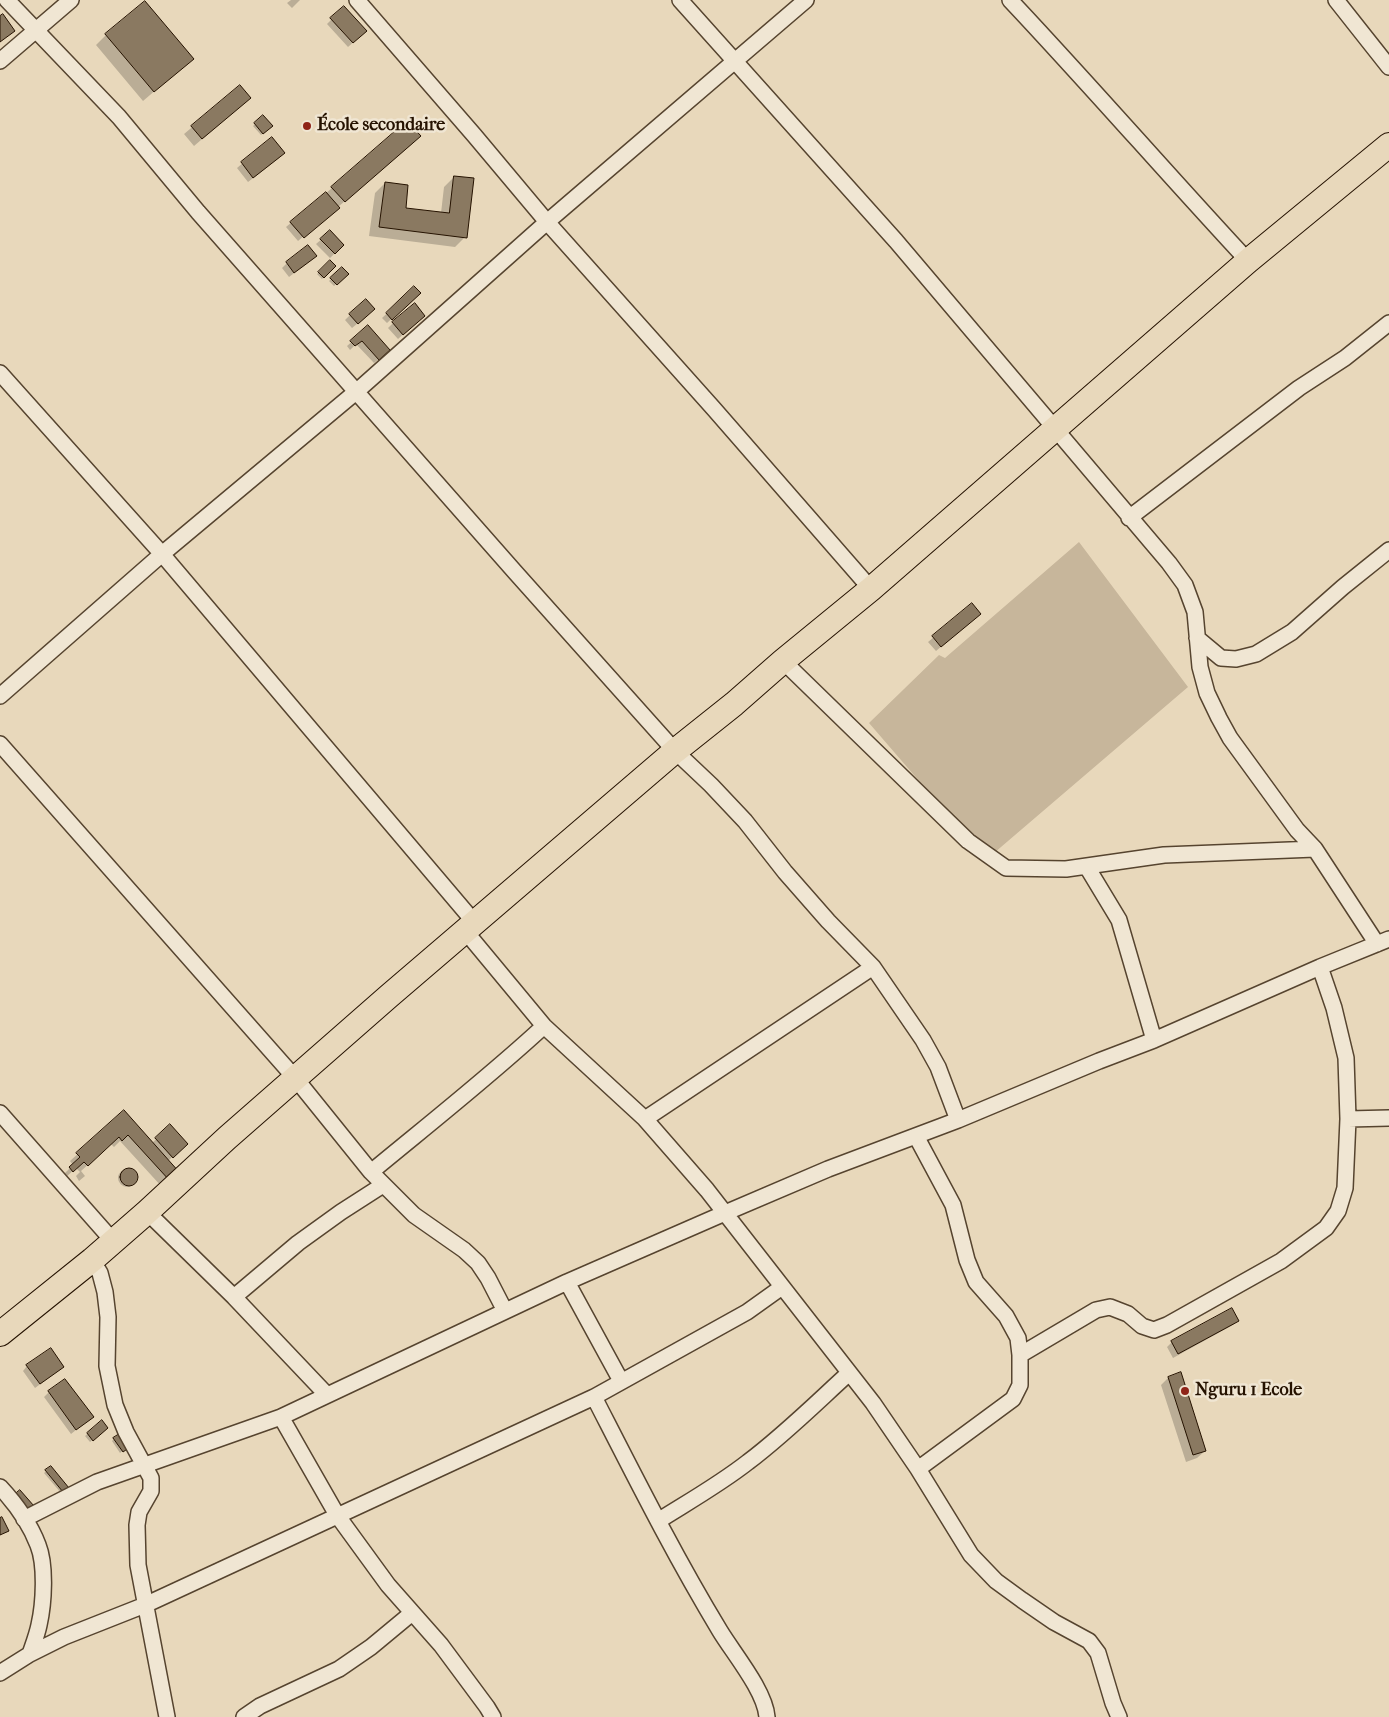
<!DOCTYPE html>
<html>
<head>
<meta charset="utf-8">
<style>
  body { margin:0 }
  canvas { display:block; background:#e8d8bb }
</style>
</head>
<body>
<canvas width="1389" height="1717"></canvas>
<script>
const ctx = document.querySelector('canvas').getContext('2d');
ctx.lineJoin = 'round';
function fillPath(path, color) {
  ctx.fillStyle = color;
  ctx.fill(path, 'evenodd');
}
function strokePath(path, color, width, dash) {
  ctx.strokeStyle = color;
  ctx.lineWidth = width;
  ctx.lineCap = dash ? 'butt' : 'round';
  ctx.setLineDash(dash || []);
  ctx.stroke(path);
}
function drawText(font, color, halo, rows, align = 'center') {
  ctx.font = font + ' "IM FELL French Canon",serif';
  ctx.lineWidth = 5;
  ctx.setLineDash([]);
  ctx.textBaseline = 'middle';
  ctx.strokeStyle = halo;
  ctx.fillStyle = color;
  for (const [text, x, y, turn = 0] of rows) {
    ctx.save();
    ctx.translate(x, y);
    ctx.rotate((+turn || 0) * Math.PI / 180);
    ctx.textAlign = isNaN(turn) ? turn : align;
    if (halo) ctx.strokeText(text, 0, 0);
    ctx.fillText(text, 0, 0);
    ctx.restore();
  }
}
fillPath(new Path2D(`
  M1079 542 1188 687 994 853 964 833 869 723 939 655 945 658Z`), '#c7b69b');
fillPath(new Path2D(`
  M291 0H300L292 8 287 3Z
  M344 7 366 31 348 47 327 24Z
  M106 35 192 59 143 101 96 45Z
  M240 87 250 98 194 146 184 134Z
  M263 117 271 126 261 135 253 126Z
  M272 138 279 158 248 182 237 168Z
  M412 144 298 241 286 227 332 188Z
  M454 177 465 237 455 247 369 236 375 193 385 183 404 209 441 213 444 187Z
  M330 232 343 245 330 258 316 244Z
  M311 260 289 277 282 268 287 263Z
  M330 262 334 266 322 279 317 274Z
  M342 268 347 274 334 286 329 281Z
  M414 288 419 293 387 323 382 318Z
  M369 314 352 328 345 320 350 315Z
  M419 320 398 339 388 328 393 323Z
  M368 327 384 355 374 363 356 344 350 350 347 346Z
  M972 605 975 618 936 651 928 642Z
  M124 1112 152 1143 170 1126 186 1144 168 1161 178 1173 162 1187 120 1141 114 1147 111 1144 81 1171 85 1176 79 1181 76 1176 80 1172 76 1168 65 1178 62 1176 73 1165 70 1161Z
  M118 1178a9 9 0 1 1 18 0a9 9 0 1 1-18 0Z
  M1238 1321 1233 1325 1173 1358 1167 1347 1172 1342Z
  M27 1366 58 1371 35 1388 23 1371Z
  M1168 1378 1205 1451 1197 1458 1186 1462 1161 1385Z
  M49 1392 92 1417 71 1434 44 1397Z
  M102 1422 107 1428 90 1442 85 1436Z
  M114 1439 126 1448 120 1453 112 1441Z
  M50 1468 67 1488 61 1493 44 1473Z`), '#0003');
const building = new Path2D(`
  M145 1 194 59 154 92 105 34Z
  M344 6 367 31 353 43 330 18Z
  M3 14 15 31 0 42V16Z
  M240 85 251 98 202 139 191 126Z
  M263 115 273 126 263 134 254 123Z
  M407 121 421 136 345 202 331 187Z
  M272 137 285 153 253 178 241 162Z
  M454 176 474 178 467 238 379 227 385 182 408 185 406 208 449 213Z
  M326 192 340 208 304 238 290 222Z
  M330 230 344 245 335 254 320 239Z
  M308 245 317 256 294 273 286 262Z
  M330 260 336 266 324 278 318 272Z
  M342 267 349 274 337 285 330 278Z
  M414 286 421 293 392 320 386 313Z
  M366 299 375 309 358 324 349 314Z
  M415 303 425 316 403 335 392 322Z
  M368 325 390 350 379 360 362 341 355 346 350 341Z
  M972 603 981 614 941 647 932 636Z
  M124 1110 180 1173 170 1181 128 1135 122 1141 119 1137 88 1166 84 1162 73 1172 69 1167 80 1157 76 1153Z
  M170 1124 188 1144 173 1158 155 1138Z
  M120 1177a9 9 0 1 1 18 0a9 9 0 1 1-18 0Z
  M1232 1308 1239 1321 1178 1354 1171 1341Z
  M51 1348 64 1367 40 1384 26 1365Z
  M1181 1372 1206 1451 1193 1455 1168 1377Z
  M65 1379 94 1417 76 1430 48 1391Z
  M102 1420 108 1428 93 1441 87 1433Z
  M121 1433 130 1447 123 1452 113 1438Z
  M51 1466 69 1488 63 1492 45 1470Z
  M20 1490 34 1506 27 1512 13 1496Z
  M2 1517 9 1531 0 1535V1518Z`);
fillPath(building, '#8a7961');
strokePath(building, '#251200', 1);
const street = new Path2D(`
  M7 0 119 117 198 212 515 572 675 751 711 785 745 821 785 872 828 921 873 967 923 1040 938 1067 958 1120
  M357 0 474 135 547 222 714 409 871 589
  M680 0 896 241 1169 563 1185 585 1195 612 1200 667 1207 693 1219 718 1230 738 1297 830 1315 849
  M1010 0C1091 86 1168 175 1248 261
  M1336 0 1389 67
  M0 61 71 0
  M0 373 162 554 475 923
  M1129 518 1299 388 1345 358 1389 323
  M1197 638 1221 658 1236 659 1256 654 1292 632 1343 587 1389 550
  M783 661 968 841 1006 868 1066 869 1164 855 1315 849 1377 944
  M0 696 162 554 357 391 547 222 806 0
  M0 744 296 1079 371 1172 414 1215 464 1250 478 1263 488 1278 505 1311
  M1087 867 1119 920 1154 1040
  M466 932 544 1026 645 1119 707 1190 873 1403 918 1469 971 1555 996 1581 1022 1600 1054 1622 1089 1641 1098 1653 1113 1703 1119 1717
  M0 1113 113 1241
  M645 1119 873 967
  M1348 1119 1389 1118
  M916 1136 953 1205 967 1260 976 1282 1006 1316 1018 1338 1020 1355V1385L1013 1399 918 1469
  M371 1172C429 1124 489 1077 544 1026
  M147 1212 234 1297 327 1395
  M92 1260 100 1273 105 1292 108 1317 107 1366 115 1405 126 1432 151 1478V1491L139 1512 137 1525 138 1565 167 1717
  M567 1282 621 1381
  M234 1297 298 1243 341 1212 383 1185
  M1020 1355 1096 1310 1110 1307 1128 1314 1142 1326 1154 1330 1167 1325 1281 1261 1326 1228 1338 1211 1345 1188 1348 1119 1346 1058 1334 1008 1320 967
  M594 1397C634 1475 674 1555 720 1631 734 1654 765 1691 767 1717
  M281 1417 337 1515 388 1585 441 1645 487 1707 493 1717
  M0 1487C15 1503 30 1524 38 1545 46 1565 44 1603 39 1625 37 1635 33 1645 30 1654
  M24 1519 97 1482 281 1417 567 1282 725 1213 828 1169 958 1120 1099 1061 1154 1040 1320 967 1389 939
  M658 1521C688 1502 720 1484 748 1462 784 1435 816 1403 849 1373
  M0 1673 30 1654 64 1637 145 1605 594 1397 747 1312 782 1287
  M244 1717 260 1706 339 1669 371 1647 412 1613`);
const primary = new Path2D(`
  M0 1334 92 1260 147 1212 227 1138 389 996 675 751 734 704 783 661 871 589 1248 261 1389 145`);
strokePath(street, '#56442f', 18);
strokePath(primary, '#251200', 26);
strokePath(street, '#f0e6d3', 15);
strokePath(primary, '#e8d8bb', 24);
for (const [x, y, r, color] of [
  [307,126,5,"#8f2418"],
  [1185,1391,5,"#8f2418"]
]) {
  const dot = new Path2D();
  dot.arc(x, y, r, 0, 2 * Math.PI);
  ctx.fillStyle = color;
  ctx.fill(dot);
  strokePath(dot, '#f0e6d3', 2);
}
drawText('bold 18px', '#251200', '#f0e6d3', [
  ["École secondaire",317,126],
  ["Nguru 1 Ecole",1195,1391]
], 'left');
</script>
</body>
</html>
